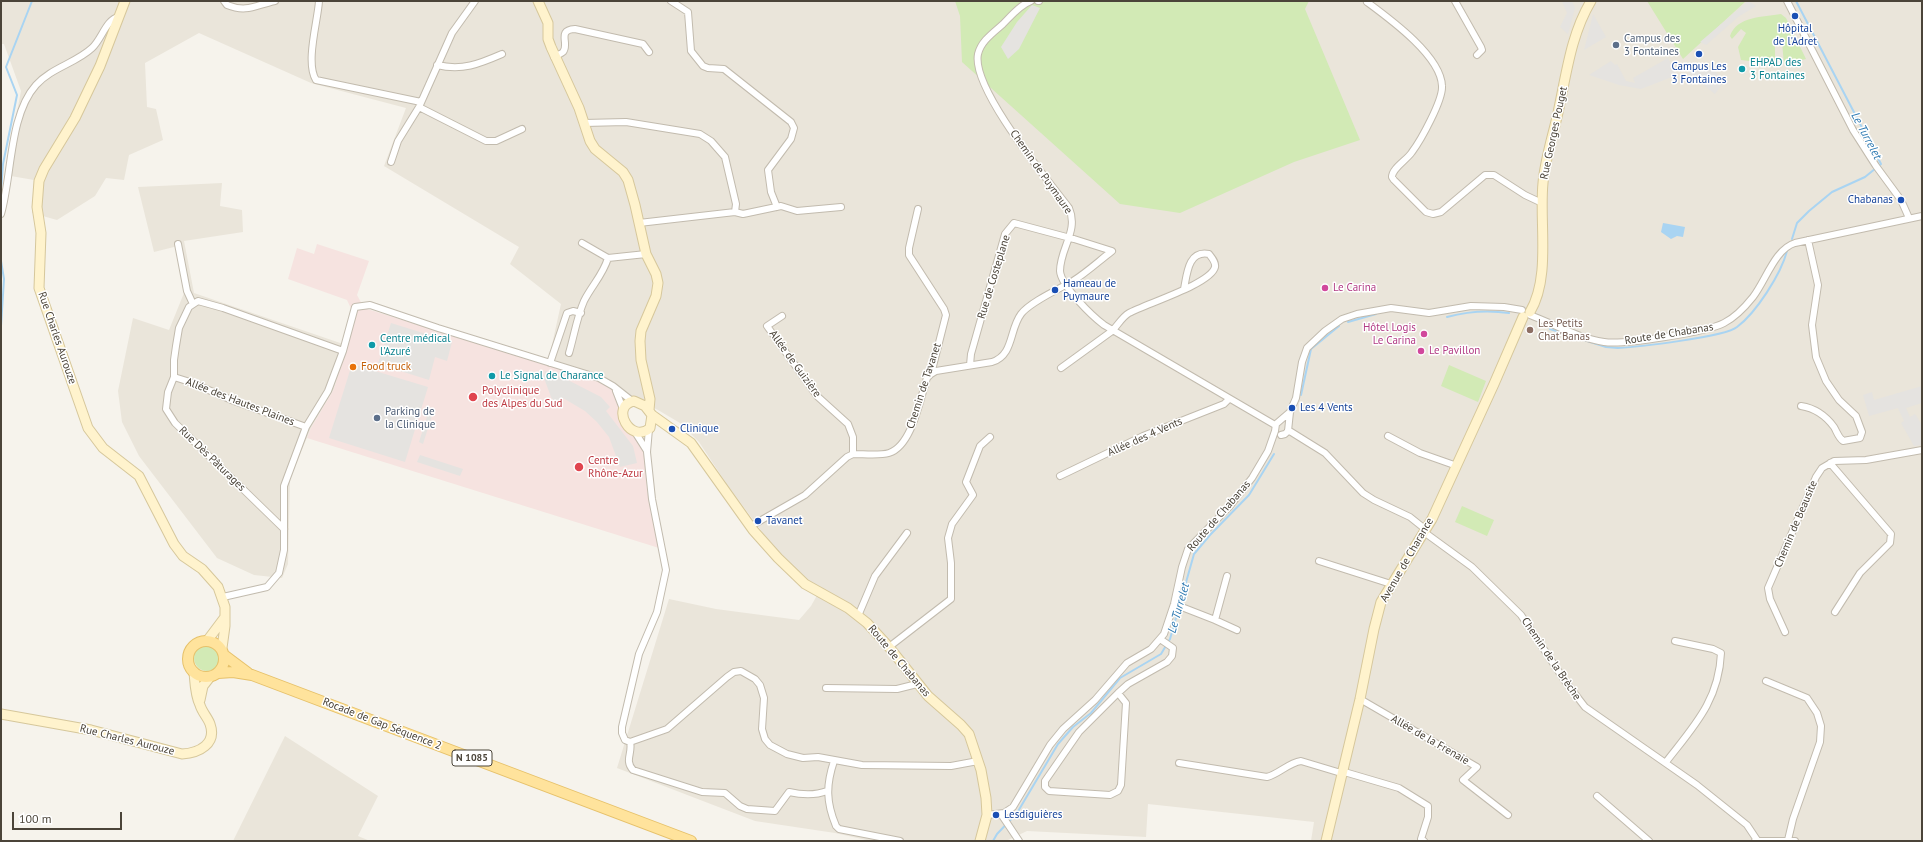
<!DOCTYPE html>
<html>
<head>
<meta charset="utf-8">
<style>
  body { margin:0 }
  #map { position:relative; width:1923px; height:842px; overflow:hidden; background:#f6f3ec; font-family:"PT Sans",sans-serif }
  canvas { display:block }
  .frame { position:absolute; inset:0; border:2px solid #4b4439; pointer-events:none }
  .scale { position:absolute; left:12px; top:812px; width:110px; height:18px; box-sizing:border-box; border:2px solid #4b4439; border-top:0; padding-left:5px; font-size:12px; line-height:14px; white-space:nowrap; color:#4b4439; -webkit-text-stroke:3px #fff; paint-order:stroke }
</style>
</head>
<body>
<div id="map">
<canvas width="1923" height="842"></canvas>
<div class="frame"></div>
<div class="scale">100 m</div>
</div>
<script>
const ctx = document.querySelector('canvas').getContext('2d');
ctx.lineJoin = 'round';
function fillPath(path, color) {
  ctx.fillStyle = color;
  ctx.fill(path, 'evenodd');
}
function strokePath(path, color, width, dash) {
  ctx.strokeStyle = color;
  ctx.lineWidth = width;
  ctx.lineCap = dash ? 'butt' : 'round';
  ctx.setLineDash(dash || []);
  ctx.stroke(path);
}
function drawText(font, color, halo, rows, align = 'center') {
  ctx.font = font + ' "PT Sans",sans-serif';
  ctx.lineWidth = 3;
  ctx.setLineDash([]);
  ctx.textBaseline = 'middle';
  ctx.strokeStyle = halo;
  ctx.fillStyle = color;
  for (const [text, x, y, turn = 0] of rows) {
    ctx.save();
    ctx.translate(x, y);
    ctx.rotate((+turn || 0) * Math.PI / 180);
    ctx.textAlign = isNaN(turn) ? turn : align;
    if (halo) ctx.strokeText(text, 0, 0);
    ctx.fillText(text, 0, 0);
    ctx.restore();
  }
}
fillPath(new Path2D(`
  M1 1H1922V841H1311L1314 822 1148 804 1146 837 1027 831 1006 841H871L835 833 755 821 617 768 669 599 716 609 799 620 811 606 820 590 777 552 728 486 699 442 680 423 658 410 549 358 561 304 510 264 519 247 384 166 406 108 311 83 199 33 145 63 147 107 156 109 163 140 129 155 124 180 106 178 95 196 57 220 32 213 34 180 5 175 21 91 4 44H1Z
  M222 183 220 206 242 210 243 232 184 241 194 293 346 345 334 389 311 428 290 478 288 564 282 578 254 575 217 558 139 456 122 422 118 391 133 318 169 330 184 293 178 246 154 252 138 187Z
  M285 736 378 796 358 836 370 841H233Z`), '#eae5da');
fillPath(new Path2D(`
  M317 244 369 261 357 295 364 308 598 381 613 390 618 404 620 419 641 446 645 459 647 490 659 548 307 438 311 428 334 389 354 315 347 300 288 279 297 248 314 254Z`), '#f6e3e0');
fillPath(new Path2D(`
  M955 1H1309L1305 9 1360 140 1294 162 1180 213 1120 204 962 62 960 16Z
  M1647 1H1746L1683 59Z
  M1781 14 1786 18 1806 59 1784 64 1782 42 1775 43V64L1741 60 1738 47 1746 33 1741 29 1732 39 1730 36C1737 16 1763 17 1781 14Z
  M1449 365 1486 381 1478 402 1441 386Z
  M1462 506 1494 520 1487 536 1455 522Z
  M194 658a13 13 0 1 1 26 0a13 13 0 1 1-26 0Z`), '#d2eab5');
fillPath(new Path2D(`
  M1562 1H1572L1575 8 1568 34 1560 27 1567 13Z
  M1748 1 1756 6 1738 17 1706 45 1700 42Z
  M1032 5 1040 8 1039 10 1019 49 1008 59 1001 47 1017 22Z
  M1593 14 1606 37 1584 50Z
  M1668 58 1677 75 1641 89 1619 85 1589 75 1611 61 1615 65 1617 64 1626 81 1635 83 1633 78Z
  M1706 64 1725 80 1715 94 1688 73 1692 68Z
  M391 323 452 342 447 361 435 357 429 380 378 364Z
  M352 364 428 387 405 462 329 438Z
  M545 371 562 377 601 397 610 407 606 411 633 446 637 463 620 467 609 437 597 422 585 411 563 398 559 409 551 397 544 378Z
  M1922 386V403L1906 408 1910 417 1915 414 1922 425V445L1914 446 1901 423 1904 421 1898 408 1869 416 1863 395 1872 392 1874 400Z
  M430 407 434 409 423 444 419 442Z
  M420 455 463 469 460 476 417 462Z`), '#e5e3e0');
fillPath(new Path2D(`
  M1663 223 1685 227 1683 237 1677 236 1671 239 1661 232Z`), '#a9d4f2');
strokePath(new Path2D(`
  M1 190 3 164 17 95 6 67 32 1
  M1792 239 1797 223 1809 211 1832 192 1865 177 1881 164 1796 1
  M1 261 4 279 1 326
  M1447 317C1469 311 1488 310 1509 313
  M1348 322 1376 314
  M1550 329 1606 347 1618 348C1637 347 1725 337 1737 327 1756 313 1781 274 1787 251
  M1301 395 1311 349 1339 326
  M993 841 997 834 1017 813 1058 744 1073 727 1091 713 1120 678 1161 654 1170 639 1194 554 1210 535 1249 495 1274 454`), '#a9d4f2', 2);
const street = new Path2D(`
  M224 1 227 5C247 13 256 5 275 1
  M319 1C318 20 305 63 316 80L421 102
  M671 1 688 12 691 51 703 66 708 68 724 69 791 122 794 128 791 139 768 170 771 192 777 207
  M1031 1C1020 5 1011 16 1003 24 993 33 981 41 978 54 971 88 1047 179 1069 208 1079 231 1060 248 1060 271 1061 286 1092 316 1104 325L1275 425
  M1038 1H1039
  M1455 1 1481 47 1482 50 1477 55
  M1787 1 1853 130 1876 166 1901 200 1909 218
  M1367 2C1390 19 1441 56 1442 86 1443 100 1421 140 1412 152 1407 160 1392 168 1392 177L1394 180 1426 212 1433 214 1441 212 1485 175H1494L1525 195 1542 203
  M554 57C557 55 561 54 563 52 570 44 556 30 575 29L643 44 649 52
  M437 65C462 71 479 64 502 54
  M419 107 486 141H496L522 129
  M584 123 626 122 700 134 711 141 725 157 736 204 735 212
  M391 162 398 141 419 107 452 33 475 1
  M1 214C12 176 9 115 36 85 51 68 76 63 92 48 102 39 106 19 119 17
  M639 223 735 212 743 214 781 206 797 211 841 207
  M582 243 608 258 646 254
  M178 244 187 291 193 304
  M1530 315C1554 324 1578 338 1604 342 1624 345 1707 332 1724 323 1736 317 1745 307 1753 297 1766 280 1775 249 1795 243L1922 216
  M782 316 767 326 817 396 848 424 853 437V454
  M569 353C574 336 577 317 584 301 592 285 603 275 608 258
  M550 363 567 313 573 311 581 313
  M1061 368 1112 331C1118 325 1122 317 1129 313 1145 304 1211 284 1215 267 1216 262 1212 258 1209 254 1188 250 1187 274 1184 289
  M931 374 936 371 992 362C1014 355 1009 330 1021 314 1030 302 1059 289 1073 281 1086 273 1099 261 1112 251L1074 239 1014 223 1005 234 971 354 970 365
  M174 377 190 382 234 401 306 427
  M616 391 623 409
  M1801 406C1814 408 1826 416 1834 427 1837 432 1838 437 1843 441L1860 438 1862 432 1856 416 1839 400 1826 381 1816 357 1812 325 1818 285 1808 240
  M649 429 647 452 652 499 666 570 657 612 639 654 622 727V733L625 740 630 742 667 729 727 677 734 672 741 671 755 679 760 685 764 698 762 729 765 739 770 745 787 754 803 758 818 757 862 765 951 766 978 761
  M1288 430 1325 453 1363 493 1374 500 1410 517 1425 529
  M635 432 647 451
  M1281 435 1285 434 1288 431 1290 412 1296 398 1302 362 1307 348 1325 331 1342 319 1357 314 1391 308 1429 313 1471 306 1504 307 1522 310
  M1388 436 1420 453 1457 466
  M1830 463 1891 534 1890 543 1860 573 1835 612
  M1060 476 1143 436 1224 404 1229 399
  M751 526 805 495 847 457 853 454C864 454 879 456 889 453 912 446 920 399 927 378L931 374 946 315 944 309 909 255V248L918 209
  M284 529 175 423 166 409 168 392 174 377V360L176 346 179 328 189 307 198 301 223 308 343 351
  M1424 532 1472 567 1521 615 1565 681 1585 707 1697 785 1747 825 1757 840
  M1319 561 1391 584
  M223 597 267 587 279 573 284 550V486L306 427 328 391 343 351 355 307 370 305 438 328 599 378 613 386 632 401
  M1174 604 1215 620 1227 576
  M858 616 875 576 907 533
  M1215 620 1237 630
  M1785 632 1770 599 1768 588 1816 477 1822 468 1834 461 1866 460 1922 450
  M889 647 951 599V563L948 538 952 524 973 495 966 482 980 446 990 437
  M1766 681 1807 698 1817 713 1821 726 1820 742 1793 819 1788 840
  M826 688 897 689 917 684
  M1118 693 1126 703 1121 785 1118 791 1110 795 1049 791 1045 787V781L1079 732 1118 693 1128 684 1167 662 1172 656 1173 648 1160 639
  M1360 699 1477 767 1463 780 1508 815
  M630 742C633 753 624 760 633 770L702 792 725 793 740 806 747 809 775 811 789 792C802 795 814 796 827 791
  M834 761C826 785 826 802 836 826L839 829 900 841
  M1666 762C1693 727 1719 701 1721 653L1713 649 1675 641
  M1179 763 1267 777C1279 774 1288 763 1301 761L1341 773
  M1341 771 1399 788 1428 806V817L1421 839 1424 841
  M1597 796 1649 841
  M1001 814 1019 841
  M987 815 1004 813 1013 807 1050 745 1063 729 1095 700 1127 663 1151 649 1164 634 1174 604 1182 567 1188 549 1229 507 1252 478 1268 451 1275 431 1276 424 1290 412
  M1755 841H1795`);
const secondary = new Path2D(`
  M125 1 100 66 75 118 44 169 39 181 37 207 41 233 39 288 88 428 103 448 139 476 174 544 183 556 202 569 218 587 225 607V626L222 648
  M538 1 548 23V39L551 47 579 108 590 141 595 149 623 172 628 180 635 205 646 254 656 274 658 283 656 296 641 331 640 341 641 360 650 399 649 410
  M1530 312C1551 277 1539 222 1543 183 1545 160 1552 139 1557 117 1566 78 1570 36 1591 1
  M634 401 645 406 652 415 650 428C631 445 609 406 634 401Z
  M652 415 691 443 753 530 778 558 805 584 848 608 867 623 889 647 928 696 961 725 969 734 981 770 986 798 987 815 980 841
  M207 641 225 617
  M200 700 203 686 210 677
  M1 714 91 730 182 754C199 753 217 744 210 724 208 718 202 712 200 705 195 695 195 683 194 672
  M1326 841 1360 699 1374 629 1381 602 1432 519 1494 384 1523 317`);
const primary = new Path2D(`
  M188 659a18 18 0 1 1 36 0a18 18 0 1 1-36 0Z
  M224 655 248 673
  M218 673 233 672 252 675 691 841`);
strokePath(street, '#c2bbae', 8);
strokePath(secondary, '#d6c79b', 11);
strokePath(primary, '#e6c16a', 12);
strokePath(street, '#fff', 6);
strokePath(secondary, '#fff3cd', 9);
strokePath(primary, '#ffe39c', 10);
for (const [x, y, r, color] of [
  [1795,16,4,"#1a4fb4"],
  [1616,45,4,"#5c6f8a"],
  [1699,54,4,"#1a4fb4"],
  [1742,69,4,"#0f9aa8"],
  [1901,200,4,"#1a4fb4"],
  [1325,288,4,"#d1479c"],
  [1055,290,4,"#1a4fb4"],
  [1530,330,4,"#8d6e63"],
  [1424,334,4,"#d1479c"],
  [372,345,4,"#0f9aa8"],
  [1421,351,4,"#d1479c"],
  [353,367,4,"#e8710a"],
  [492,376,4,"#0f9aa8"],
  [473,397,5,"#e0444e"],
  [1292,408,4,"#1a4fb4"],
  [377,418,4,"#5c6f8a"],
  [672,429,4,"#1a4fb4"],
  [579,467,5,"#e0444e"],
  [758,521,4,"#1a4fb4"],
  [996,815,4,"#1a4fb4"]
]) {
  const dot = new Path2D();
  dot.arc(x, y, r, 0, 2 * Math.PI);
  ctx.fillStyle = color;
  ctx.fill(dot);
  strokePath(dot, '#fff', 1.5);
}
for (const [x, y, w] of [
  [472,758,40]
]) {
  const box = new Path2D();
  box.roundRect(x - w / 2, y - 8, w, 16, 3);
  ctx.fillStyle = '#fff';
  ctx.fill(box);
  strokePath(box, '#4b4439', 1);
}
drawText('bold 10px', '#4b4439', null, [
  ["N 1085",472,758]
]);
drawText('11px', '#164399', '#fff', [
  ["Hôpital",1795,29,"center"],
  ["de l'Adret",1795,42,"center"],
  ["Campus Les",1699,67,"center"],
  ["3 Fontaines",1699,80,"center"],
  ["Chabanas",1893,200,"right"],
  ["Hameau de",1063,284],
  ["Puymaure",1063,297],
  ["Les 4 Vents",1300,408],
  ["Clinique",680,429],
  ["Tavanet",766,521],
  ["Lesdiguières",1004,815]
], 'left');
drawText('11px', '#4e5e75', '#fff', [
  ["Campus des",1624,39],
  ["3 Fontaines",1624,52],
  ["Parking de",385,412],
  ["la Clinique",385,425]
], 'left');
drawText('11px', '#0d838f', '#fff', [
  ["EHPAD des",1750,63],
  ["3 Fontaines",1750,76],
  ["Centre médical",380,339],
  ["l'Azuré",380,352],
  ["Le Signal de Charance",500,376]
], 'left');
drawText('11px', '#4b4439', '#fff', [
  ["Rue Georges Pouget",1554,133,-78],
  ["Chemin de Puymaure",1041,172,55],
  ["Rue de Costeplane",994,277,-73],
  ["Route de Chabanas",1669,334,-9],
  ["Rue Charles Aurouze",57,338,71],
  ["Allée de Guizière",795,364,54],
  ["Chemin de Tavanet",924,386,-72],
  ["Allée des Hautes Plaines",240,402,21],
  ["Allée des 4 Vents",1145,437,-24],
  ["Rue Dès Pâturages",212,459,44],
  ["Route de Chabanas",1219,516,-49],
  ["Chemin de Beausite",1796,524,-67],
  ["Avenue de Charance",1407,560,-60],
  ["Chemin de la Brèche",1551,659,56],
  ["Route de Chabanas",899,661,50],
  ["Rocade de Gap Séquence 2",382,724,21],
  ["Rue Charles Aurouze",127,740,14],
  ["Allée de la Frenaie",1430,740,30]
]);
drawText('11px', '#b23c85', '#fff', [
  ["Le Carina",1333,288],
  ["Hôtel Logis",1416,328,"right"],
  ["Le Carina",1416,341,"right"],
  ["Le Pavillon",1429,351]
], 'left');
drawText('11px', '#785e54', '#fff', [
  ["Les Petits",1538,324],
  ["Chat'Banas",1538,337]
], 'left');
drawText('11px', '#c56008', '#fff', [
  ["Food truck",361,367]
], 'left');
drawText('11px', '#be3a42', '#fff', [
  ["Polyclinique",482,391],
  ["des Alpes du Sud",482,404],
  ["Centre",588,461],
  ["Rhône-Azur",588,474]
], 'left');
drawText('italic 12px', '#2e7ab2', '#fff', [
  ["Le Turrelet",1866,136,62],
  ["Le Turrelet",1179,608,-74]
]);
</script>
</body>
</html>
